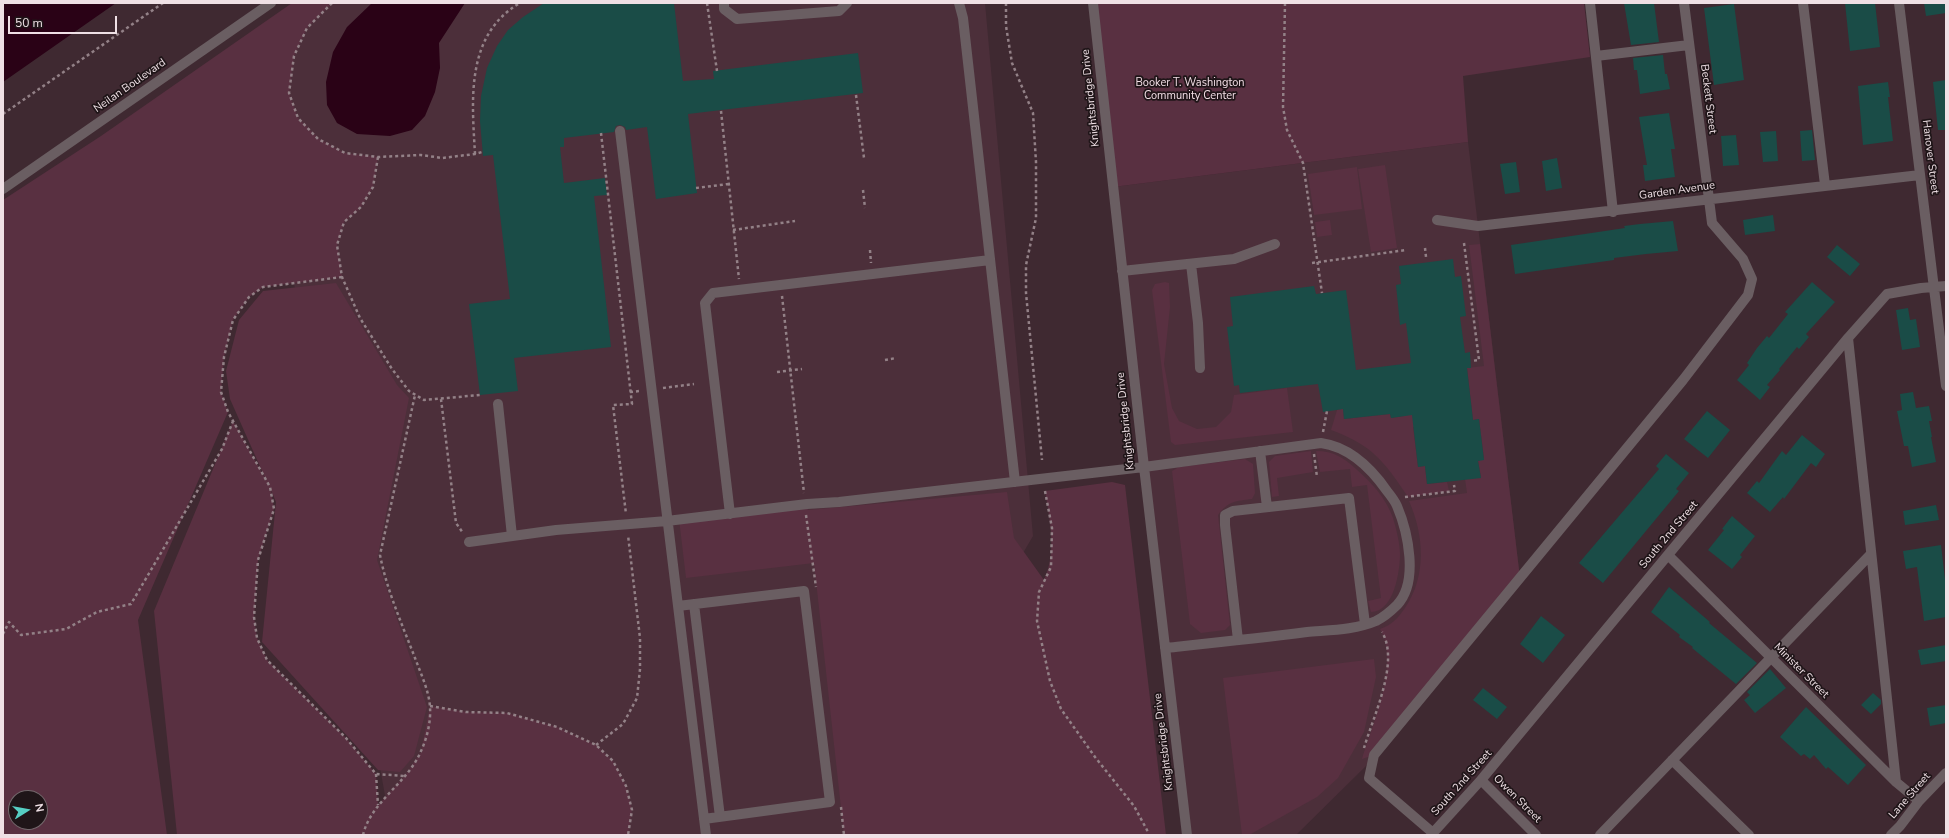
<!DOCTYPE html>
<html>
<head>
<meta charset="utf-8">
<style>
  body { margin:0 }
  #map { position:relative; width:1949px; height:838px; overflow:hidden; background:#3f2931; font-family:"Nunito Sans",sans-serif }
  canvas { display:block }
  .frame { position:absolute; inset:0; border:4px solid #efe0e5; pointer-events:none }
  .north { position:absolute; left:8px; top:790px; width:40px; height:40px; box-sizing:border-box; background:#1f1518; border:1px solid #72666a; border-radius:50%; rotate:79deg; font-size:11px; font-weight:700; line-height:16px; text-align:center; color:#efe0e5 }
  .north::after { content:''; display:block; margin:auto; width:14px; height:18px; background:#56cec3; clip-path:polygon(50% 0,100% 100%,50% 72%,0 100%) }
  .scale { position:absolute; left:8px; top:16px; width:109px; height:18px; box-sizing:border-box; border:2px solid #efe0e5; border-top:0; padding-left:5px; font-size:12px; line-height:14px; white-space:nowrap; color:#efe0e5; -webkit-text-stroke:3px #1f1518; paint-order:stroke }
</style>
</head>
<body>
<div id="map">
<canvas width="1949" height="838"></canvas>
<div class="frame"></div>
<div class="north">N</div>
<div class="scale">50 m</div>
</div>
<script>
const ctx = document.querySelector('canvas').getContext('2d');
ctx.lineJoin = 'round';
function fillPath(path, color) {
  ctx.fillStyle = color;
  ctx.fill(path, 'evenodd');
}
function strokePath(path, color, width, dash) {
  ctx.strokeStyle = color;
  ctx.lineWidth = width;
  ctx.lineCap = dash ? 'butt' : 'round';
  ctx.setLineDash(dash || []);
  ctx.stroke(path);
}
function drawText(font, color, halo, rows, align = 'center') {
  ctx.font = font + ' "Nunito Sans",sans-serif';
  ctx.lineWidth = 3.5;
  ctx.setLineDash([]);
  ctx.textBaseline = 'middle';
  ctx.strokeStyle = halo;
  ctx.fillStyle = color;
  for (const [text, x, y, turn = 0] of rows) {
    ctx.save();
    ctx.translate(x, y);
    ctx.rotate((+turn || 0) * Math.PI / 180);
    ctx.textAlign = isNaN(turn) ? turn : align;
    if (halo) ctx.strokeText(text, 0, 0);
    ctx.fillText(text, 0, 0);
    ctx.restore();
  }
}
fillPath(new Path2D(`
  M321 3H985L1033 536 861 831 834 835H392L252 47Z
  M1468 142 1520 578 1365 767 1296 835H1187L1113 187Z`), '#4c2f3a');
fillPath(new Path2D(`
  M292 3H332L307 28 294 56 289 93 298 118 319 139 345 153 378 157 373 187 361 207 344 222 337 245 342 277 263 287 249 297 233 320 224 357 221 392 228 412 138 620 167 835H3V200L101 136ZM16 798H40V822H16Z
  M1093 3H1584L1590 57 1463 76 1468 142 1113 187Z
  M1385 165 1397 248 1371 252 1358 169Z
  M1357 167 1362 209 1314 215 1308 174Z
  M1330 220 1332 235 1317 237 1315 222Z
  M1480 244 1520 578 1374 755 1362 759C1373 724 1400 662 1380 629 1392 625 1398 618 1405 608 1427 576 1424 535 1409 501L1467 493 1465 479 1481 477 1478 461 1484 458 1479 419 1473 420 1467 368 1484 366 1469 245Z
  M1165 282 1169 283 1170 307 1164 364 1172 408 1179 421 1197 429 1216 427 1231 412 1234 395 1287 388 1293 432 1175 445 1171 442 1152 290 1155 284Z
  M336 283 397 385 409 398 377 560 427 707 414 756 400 772 378 770 262 642 276 502 271 490 274 509 258 560 254 617 257 638 267 660 346 738 376 774 378 805 405 776 421 752 430 706 466 712 507 713 557 727 596 745 613 761 626 786 632 810 628 835H177L154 611 233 421 266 480 230 399 226 371 239 320 263 291Z
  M1343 408 1344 419 1390 414 1391 418 1404 416V412L1417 411 1419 426 1413 427 1418 467 1425 466 1427 484 1447 482 1449 491 1408 497C1384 461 1372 445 1331 430L1337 410Z
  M1311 451 1313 472 1277 478 1279 496 1272 497 1269 462 1275 456Z
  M1316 451C1334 451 1344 458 1356 469 1372 483 1386 498 1393 518 1396 528 1400 543 1400 554 1400 571 1394 612 1371 612L1368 601 1381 598 1367 485 1352 487 1350 469 1320 472Z
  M1245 459 1253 464 1255 493 1252 499C1236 501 1228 501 1218 515L1230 625 1225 630 1201 633 1190 624 1172 471 1179 467Z
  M1112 482 1125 485 1166 835H844L814 563 686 578 679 519 807 504 808 510 1007 492 1014 538 1044 580C1057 552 1050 521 1045 491Z
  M1374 659 1376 677 1364 732 1338 778 1317 797 1249 835H1242L1223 678Z`), '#593041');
fillPath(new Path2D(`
  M3 3H116L3 82Z
  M372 3H465L439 43 440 68 435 92 425 116 412 130 390 136 357 134 337 123 327 105 326 82 333 52 347 27Z`), '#2a0216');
fillPath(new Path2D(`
  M544 3H674L683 81 714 79 713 71 858 53 863 93 688 114 697 193 656 199 647 127 626 130 625 127 620 125 616 126 614 132 564 138V147H560L564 183 605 178 607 195 594 196 611 347 514 358 518 391 480 395 469 304 510 299 493 155 483 156 480 121 481 96 487 68 497 46 508 30 523 17Z
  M1624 3H1654L1659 42 1631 45Z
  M1845 3H1875L1880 47 1850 51Z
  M1924 3H1946V13L1926 16Z
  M1734 4 1744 80 1714 85 1704 8Z
  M1663 55 1665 74H1667L1670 89 1640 94 1637 70H1634L1633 58Z
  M1946 80V130H1938L1933 82Z
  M1888 82 1890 97H1888L1893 141 1863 145 1858 86Z
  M1669 113 1675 149H1671L1675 177 1645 181 1643 165H1647L1639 117Z
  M1812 130 1815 160 1802 161 1800 131Z
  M1776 131 1778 161 1763 162 1760 132Z
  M1736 135 1739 165 1723 166 1721 136Z
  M1557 158 1562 188 1546 191 1542 161Z
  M1516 162 1520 192 1505 194 1500 164Z
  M1773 215 1775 231 1745 235 1743 220Z
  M1673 221 1678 251 1646 254 1614 258V260L1515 274 1511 245 1625 228 1624 226 1640 224Z
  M1837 245 1860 264 1850 276 1827 257Z
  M1453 259 1455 277 1461 276 1466 316 1460 317 1465 353 1470 352 1471 368H1467L1473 420 1479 419 1484 460 1478 461 1481 478 1427 484 1425 466 1418 467 1412 415 1391 418 1390 414 1344 419 1343 409 1323 412 1318 384 1240 393 1239 385 1234 386 1227 327 1233 326 1230 297 1314 286 1316 294 1346 290 1356 370 1411 363 1406 323 1400 325 1396 285 1401 284 1399 266Z
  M1812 282 1835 302 1806 334 1809 337 1799 349 1797 347 1779 369 1780 370 1767 385 1770 387 1760 400 1737 380 1749 365 1747 363 1757 348 1767 336 1769 338 1788 314 1785 312Z
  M1908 308 1910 320 1916 319 1920 347 1902 350 1896 310Z
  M1913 392 1916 408 1929 406 1932 421H1929L1932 437H1931L1936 462 1912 467 1908 446H1904L1897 411 1902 410 1900 394Z
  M1707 411 1730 430 1708 458 1684 439Z
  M1802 435 1825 454 1816 467 1811 463 1784 499 1783 497 1770 512 1747 493 1757 481 1759 483 1782 451 1786 455Z
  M1666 454 1689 473 1676 489 1679 491 1603 583 1579 563 1659 469 1656 466Z
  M1936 505 1939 520 1905 525 1903 511Z
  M1732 516 1755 536 1740 555 1742 557 1732 569 1708 550 1724 530 1722 529Z
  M1941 545 1946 588V617L1924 621 1917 567 1906 569 1903 551Z
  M1669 587 1710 622 1709 623 1757 663 1736 684 1692 648 1693 647 1679 637 1680 635 1651 612Z
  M1541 616 1565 635 1543 663 1520 644Z
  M1946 645V661L1921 665 1918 650Z
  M1770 669 1786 688 1755 713 1744 700 1750 695 1747 692Z
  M1483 688 1507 707 1497 719 1473 700Z
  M1873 693 1881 700V704L1871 714 1861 705Z
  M1946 705V723L1930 726 1927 708Z
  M1806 707 1866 765 1848 785 1828 767 1826 769 1814 755 1810 759 1804 754 1801 756 1780 737Z`), '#1a4c47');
strokePath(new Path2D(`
  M332 3 307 28 294 56 289 93 298 118 318 139 345 153 378 157 421 155 442 158 475 154 482 152
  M707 3 717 71
  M1006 3V26L1012 63 1033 113 1036 162V218L1026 265V293L1042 460
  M1285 3 1283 107 1287 130 1303 163 1322 293
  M856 95 864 158
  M721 111 739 279
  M3 114 163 3
  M601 133 632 404 613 405 626 514
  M475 154C472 100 465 35 520 3
  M378 157 373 187 361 207 344 222 337 245 342 277 360 318 392 369 409 391 424 400 480 395
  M696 188 728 184
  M863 190 865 208
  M733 230 795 221
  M1464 243 1479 360 1471 361
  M1425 248 1426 257
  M870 250 871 263
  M1312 263 1406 250
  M342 277 263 287 249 297 233 320 224 357 221 392 228 412 270 487 274 509 258 560 254 617 257 638 267 660 346 738 376 774 405 776
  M782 296 804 493
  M885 360 896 358
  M777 372 802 369
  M663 388 694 384
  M630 392 640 391
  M441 399 456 523 463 533
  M1323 432 1327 411
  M1314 454 1317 477
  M1045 491 1052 528 1051 567 1039 592 1037 621 1050 681 1061 709 1095 757 1134 806 1147 830 1148 835
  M1405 497 1455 491 1454 485
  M806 515 816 587
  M3 634 9 622 21 635 66 629 97 612 131 604 222 449 233 421
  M430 706 466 712 507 713 557 727 596 745 613 761 626 786 632 810 628 835
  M596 745 623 724 637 698 640 669V638L628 535
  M1364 748C1373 717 1400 662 1382 632
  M376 774 378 805
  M841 807 844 835
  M363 835C371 801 408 783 421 751 427 738 431 722 430 707 429 691 421 674 415 658 402 624 387 591 380 555L415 395`), '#938187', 2.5, [3, 3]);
strokePath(new Path2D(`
  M724 3V9L737 19 839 11 847 3
  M959 3 963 18 1015 482
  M1093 3 1144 467 1187 835
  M1590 3 1613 212
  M1803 3 1825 185
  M1899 3 1946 386
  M1596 56 1689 45
  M620 131 706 835
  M3 189 271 3
  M1437 220 1478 226 1920 175
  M1191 264 1198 323 1200 368
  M1122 271 1234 259 1275 244
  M1848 338 1896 782
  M498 404 512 536
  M1260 451 1267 507
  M730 514 705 303 713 293 990 260
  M469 542 556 530 667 521 807 504 839 502 1144 467 1321 443C1350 447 1371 468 1387 491 1391 496 1395 501 1397 506 1408 532 1419 582 1397 605 1391 611 1384 617 1376 621 1355 630 1329 630 1307 632 1260 638 1212 643 1165 648
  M1668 555 1896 782 1919 801
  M694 604 720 817
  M678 606 804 591 830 802 704 819
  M1238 640 1225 525V515L1233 511 1349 498 1365 624
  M1672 760 1749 835
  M1481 780 1536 835
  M1433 833 1369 778 1374 755 1683 380 1748 295 1752 279 1743 259 1712 223 1684 3
  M1431 835 1481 780 1848 338 1887 294 1921 288 1946 286
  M1600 835 1871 554
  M1891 835 1900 826 1919 801 1946 773`), '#6a5e62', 10);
drawText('11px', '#f2dee5', '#1f1518', [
  ["Booker T. Washington",1190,83],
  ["Community Center",1190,96]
]);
drawText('11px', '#efe0e5', '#1f1518', [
  ["Neilan Boulevard",130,86,-35],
  ["Knightsbridge Drive",1091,98,-96],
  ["Beckett Street",1708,99,83],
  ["Hanover Street",1930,157,83],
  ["Garden Avenue",1677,191,-8],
  ["Knightsbridge Drive",1126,421,-96],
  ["South 2nd Street",1669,535,-50],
  ["Minister Street",1801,671,45],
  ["Knightsbridge Drive",1164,742,-97],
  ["South 2nd Street",1462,783,-48],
  ["Lane Street",1910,796,-49],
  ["Owen Street",1517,799,45]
]);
</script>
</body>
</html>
